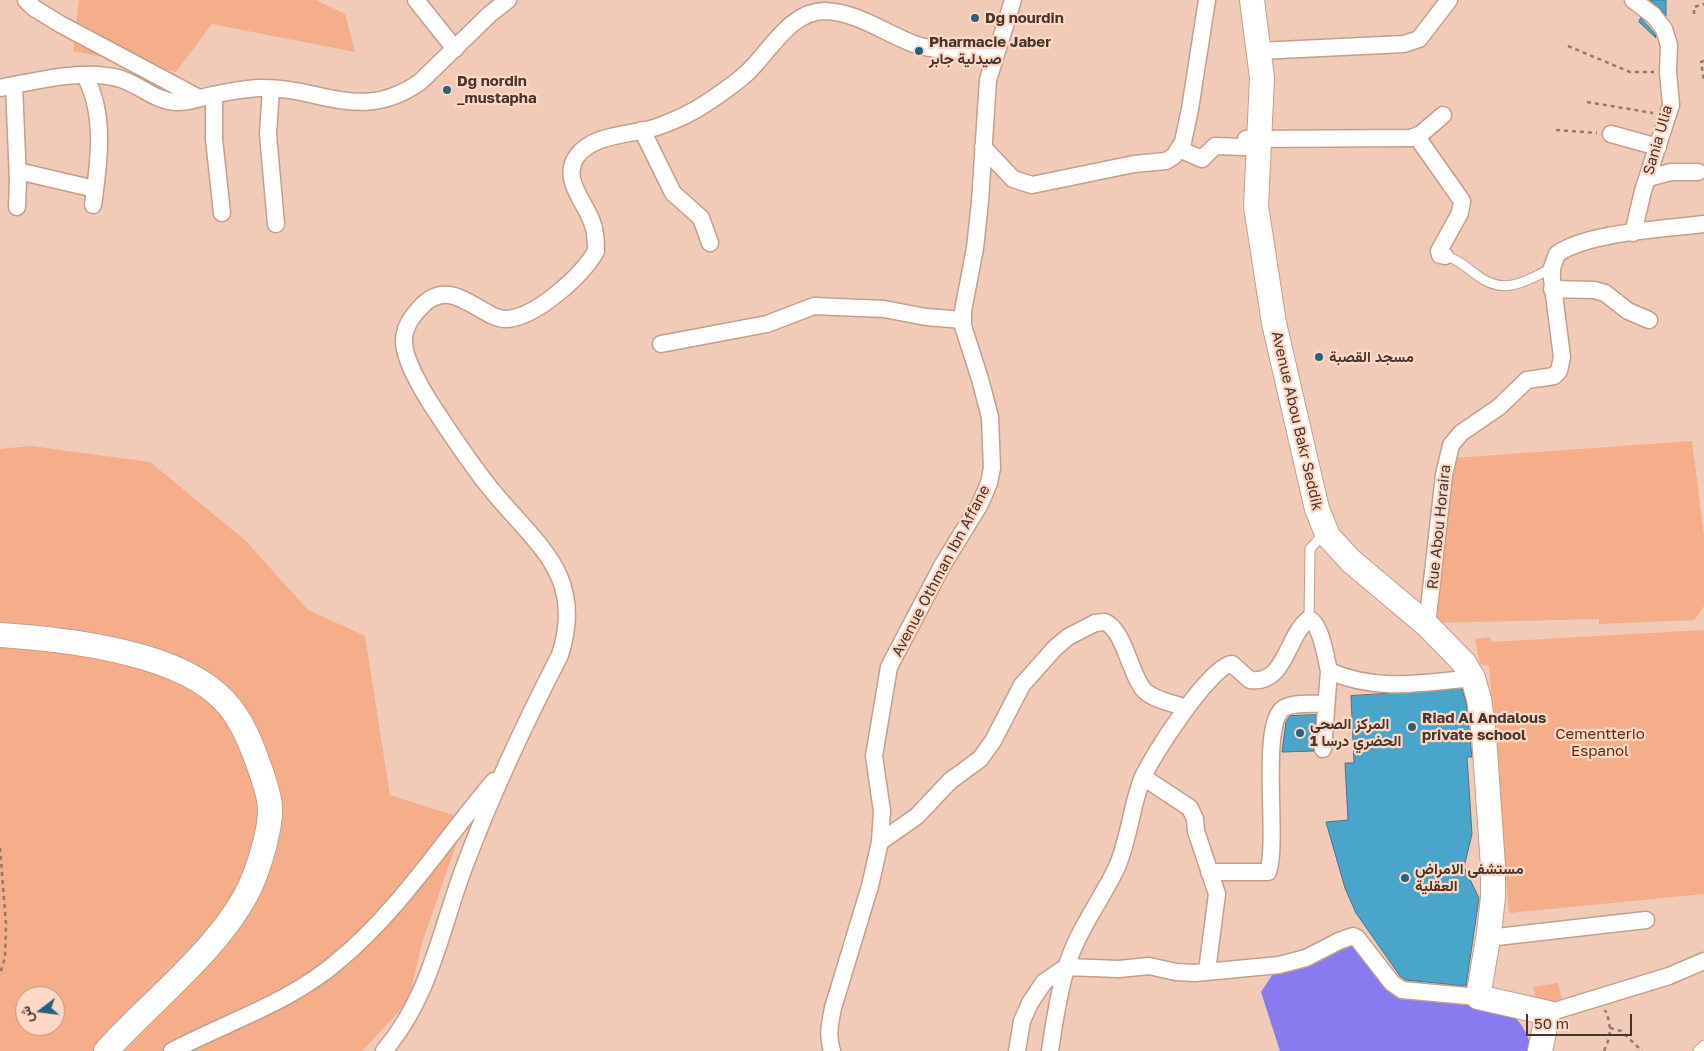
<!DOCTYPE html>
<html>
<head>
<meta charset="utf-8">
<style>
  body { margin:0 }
  #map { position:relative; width:1704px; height:1051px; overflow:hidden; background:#f1cab8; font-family:"Golos Text",Vazirmatn,sans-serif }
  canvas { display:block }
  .north { position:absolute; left:15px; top:986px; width:50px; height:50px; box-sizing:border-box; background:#ffd7c5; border:1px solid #b59789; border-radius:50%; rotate:255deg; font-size:14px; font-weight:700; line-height:20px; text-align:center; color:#45362e }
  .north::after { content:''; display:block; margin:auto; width:18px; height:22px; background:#26637a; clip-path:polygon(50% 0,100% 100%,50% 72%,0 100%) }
  .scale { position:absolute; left:1526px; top:1014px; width:106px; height:22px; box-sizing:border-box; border:2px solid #45362e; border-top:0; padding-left:6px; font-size:15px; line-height:18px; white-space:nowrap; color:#45362e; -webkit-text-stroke:4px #ffd7c5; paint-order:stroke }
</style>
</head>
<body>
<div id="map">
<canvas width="1704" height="1051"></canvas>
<div class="north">ش</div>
<div class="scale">50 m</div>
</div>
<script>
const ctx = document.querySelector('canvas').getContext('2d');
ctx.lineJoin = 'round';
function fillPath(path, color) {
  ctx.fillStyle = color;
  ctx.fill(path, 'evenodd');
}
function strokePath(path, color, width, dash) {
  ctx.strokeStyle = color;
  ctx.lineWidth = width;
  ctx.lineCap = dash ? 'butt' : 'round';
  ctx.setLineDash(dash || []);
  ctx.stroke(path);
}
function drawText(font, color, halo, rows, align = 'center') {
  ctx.font = font + ' "Golos Text",Vazirmatn,sans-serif';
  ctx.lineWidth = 4.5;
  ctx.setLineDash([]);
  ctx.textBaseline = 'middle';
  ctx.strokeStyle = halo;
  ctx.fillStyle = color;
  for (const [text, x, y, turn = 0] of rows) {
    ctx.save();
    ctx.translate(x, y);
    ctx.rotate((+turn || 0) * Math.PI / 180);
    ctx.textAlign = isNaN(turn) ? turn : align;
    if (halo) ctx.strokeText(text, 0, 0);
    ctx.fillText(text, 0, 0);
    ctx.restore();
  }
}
fillPath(new Path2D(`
  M79 0H316L345 14 355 52 212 24 176 72 73 51Z
  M1692 441 1704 536V606L1694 620 1599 624V619L1432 623 1454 458Z
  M31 446 150 462 246 541 308 610 365 636 390 795 465 819 422 943 408 1002 362 1051H0V449ZM25 996H55V1026H25Z
  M1704 630V894L1509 913 1489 666 1480 664 1475 639 1489 637 1492 642Z
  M1558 983 1562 1000 1538 1004 1533 987Z`), '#f6ad89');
fillPath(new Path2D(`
  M1353 936 1393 992C1431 997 1476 997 1511 1015 1522 1021 1530 1039 1532 1051H1280L1261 992 1279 965Z`), '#897aef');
const building = new Path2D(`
  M1650 0H1666V16L1659 7Z
  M1641 18 1655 34 1656 38 1639 22Z
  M1462 689 1466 702 1472 757H1467L1472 834 1464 867 1479 898 1466 986 1406 980 1400 976 1356 913 1345 888 1326 822 1348 820 1345 763H1354L1351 696Z
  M1316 715 1314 751 1282 752 1286 722 1290 716Z`);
fillPath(building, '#49a6ca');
strokePath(building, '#4b7383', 1);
const lane = new Path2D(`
  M1445 256C1459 260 1466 267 1478 276 1505 296 1526 281 1552 268
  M1309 619 1310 549 1318 540 1328 536
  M1698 1051 1704 1045`);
const street = new Path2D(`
  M26 0 34 8 60 24 199 98
  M416 0 455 49
  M1259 51 1404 44 1419 39 1449 0
  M85 76C106 115 99 162 93 205
  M14 85 18 181 17 207
  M0 88C35 81 86 68 121 79 140 85 155 101 176 102 189 103 201 97 213 95 227 92 244 89 258 88 320 86 360 124 420 82L490 14 508 0
  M271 89 268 134 276 224
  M214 95V139L222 213
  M642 130 673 193 701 218 710 243
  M1611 134 1658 147
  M1417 137 1462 201 1460 213 1439 251 1440 255 1445 256
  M983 147 1013 179 1032 185 1134 164 1166 161 1174 156 1183 142 1190 109 1207 0
  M1179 149 1202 159 1215 146 1245 147 1246 139 1411 138 1421 134 1443 115
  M18 171 95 189
  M1648 178 1671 172H1698
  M1633 233 1643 191 1671 105 1668 72 1669 45 1664 29 1653 15 1633 0
  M1552 289 1594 290 1605 293 1628 311 1649 320
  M661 344 767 324 814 306 884 309 926 317 963 320
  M1427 625 1444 475 1451 445 1461 433 1499 407 1527 380 1554 376 1559 371 1562 357 1552 279V268L1557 254C1588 232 1665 229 1704 224
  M1323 749 1329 671C1377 692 1422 683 1473 678
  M1143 777 1190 808 1195 819 1196 831 1217 894 1207 971
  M880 842 917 816 950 781 980 759 993 741 1022 685 1055 648 1068 637 1095 623 1105 622C1124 630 1130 673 1143 689 1152 700 1174 703 1186 708
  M1209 872H1268C1279 843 1259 722 1284 708 1295 702 1313 704 1326 704
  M1488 938 1646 920
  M1548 1013 1669 976 1704 961
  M172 1051C227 1022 291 1002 338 961 399 911 443 841 494 781
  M384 1051C431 995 440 931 465 865 492 793 525 723 560 655 586 574 535 544 490 488 469 462 450 433 431 404 422 390 404 359 404 342 404 328 410 319 419 309 451 271 481 321 508 319 537 316 582 276 596 251 596 242 596 234 593 225 587 203 560 180 577 156 594 133 633 135 657 127 674 121 690 114 705 104 720 94 737 83 750 70 771 49 791 11 825 11 857 12 885 33 914 44 940 53 969 50 996 50
  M832 1051C827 1036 830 1023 833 1008L870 886 880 842 882 811 874 756 889 667 942 566 980 504 989 483 992 468 990 417 980 379 963 326V311L975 248 980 202 988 80 1013 0
  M1017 1051 1022 1021 1030 1003 1044 982 1066 967 1119 969 1149 966 1176 972 1195 973 1279 965 1306 958 1339 941 1353 936 1357 938 1392 983 1402 990 1478 997
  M1050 1051C1054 1024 1058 995 1066 969 1076 932 1101 901 1117 867 1129 839 1131 808 1142 779 1150 759 1211 664 1232 664L1250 680C1286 685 1286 636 1309 619 1321 624 1326 658 1329 671`);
const secondary = new Path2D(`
  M1252 0 1262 78 1256 206 1274 323 1317 509 1328 536 1351 561 1427 625 1464 663 1473 678 1479 699 1484 736 1493 866V897L1489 933 1478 997 1548 1013 1540 1051
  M0 635C62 639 168 651 216 693 238 711 249 738 258 763 263 777 269 793 270 807 271 829 259 867 250 887 220 949 152 1000 106 1051`);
strokePath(lane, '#c49f8d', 11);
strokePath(street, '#c49f8d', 19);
strokePath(secondary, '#c49f8d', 26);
strokePath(new Path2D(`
  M1694 14V7L1704 4
  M1568 46 1630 72H1654
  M1704 61 1701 62 1704 81
  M1587 102 1653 113
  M1556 130 1597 133
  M0 848 6 924 5 958 0 973
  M1610 1028 1621 1031 1642 1051
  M1604 1051C1611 1036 1612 1026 1605 1010`), '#93796c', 2.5, [4, 4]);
strokePath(lane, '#fff', 9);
strokePath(street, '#fff', 16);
strokePath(secondary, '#fff', 24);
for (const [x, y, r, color] of [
  [975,18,5,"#26637a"],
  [919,51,5,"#26637a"],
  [447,90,5,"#26637a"],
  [1319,357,5,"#26637a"],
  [1412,727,5,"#26637a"],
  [1300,733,5,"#26637a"],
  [1405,878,5,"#26637a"]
]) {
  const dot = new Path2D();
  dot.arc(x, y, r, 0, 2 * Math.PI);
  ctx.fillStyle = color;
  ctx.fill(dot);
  strokePath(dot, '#ffd7c5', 2);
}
drawText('bold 15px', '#45362e', '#ffd7c5', [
  ["Dg nourdin",985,18],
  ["Pharmacie Jaber",929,42],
  ["صيدلية جابر",929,59],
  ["Dg nordin",457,81],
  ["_mustapha",457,98],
  ["مسجد القصبة",1329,357],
  ["Riad Al Andalous",1422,718],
  ["private school",1422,735],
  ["المركز الصحي",1310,724],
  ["الحضري درسا 1",1310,741],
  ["مستشفى الامراض",1415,869],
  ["العقلية",1415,886]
], 'left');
drawText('15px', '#45362e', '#ffd7c5', [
  ["Sania Ulia",1658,140,-74],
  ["Avenue Abou Bakr Seddik",1297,421,77],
  ["Rue Abou Horaira",1439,527,-84],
  ["Avenue Othman Ibn Affane",941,571,-62]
]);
drawText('15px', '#5e2e14', '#ffd7c5', [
  ["Cementterio",1600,734],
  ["Espanol",1600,751]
]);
</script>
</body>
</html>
